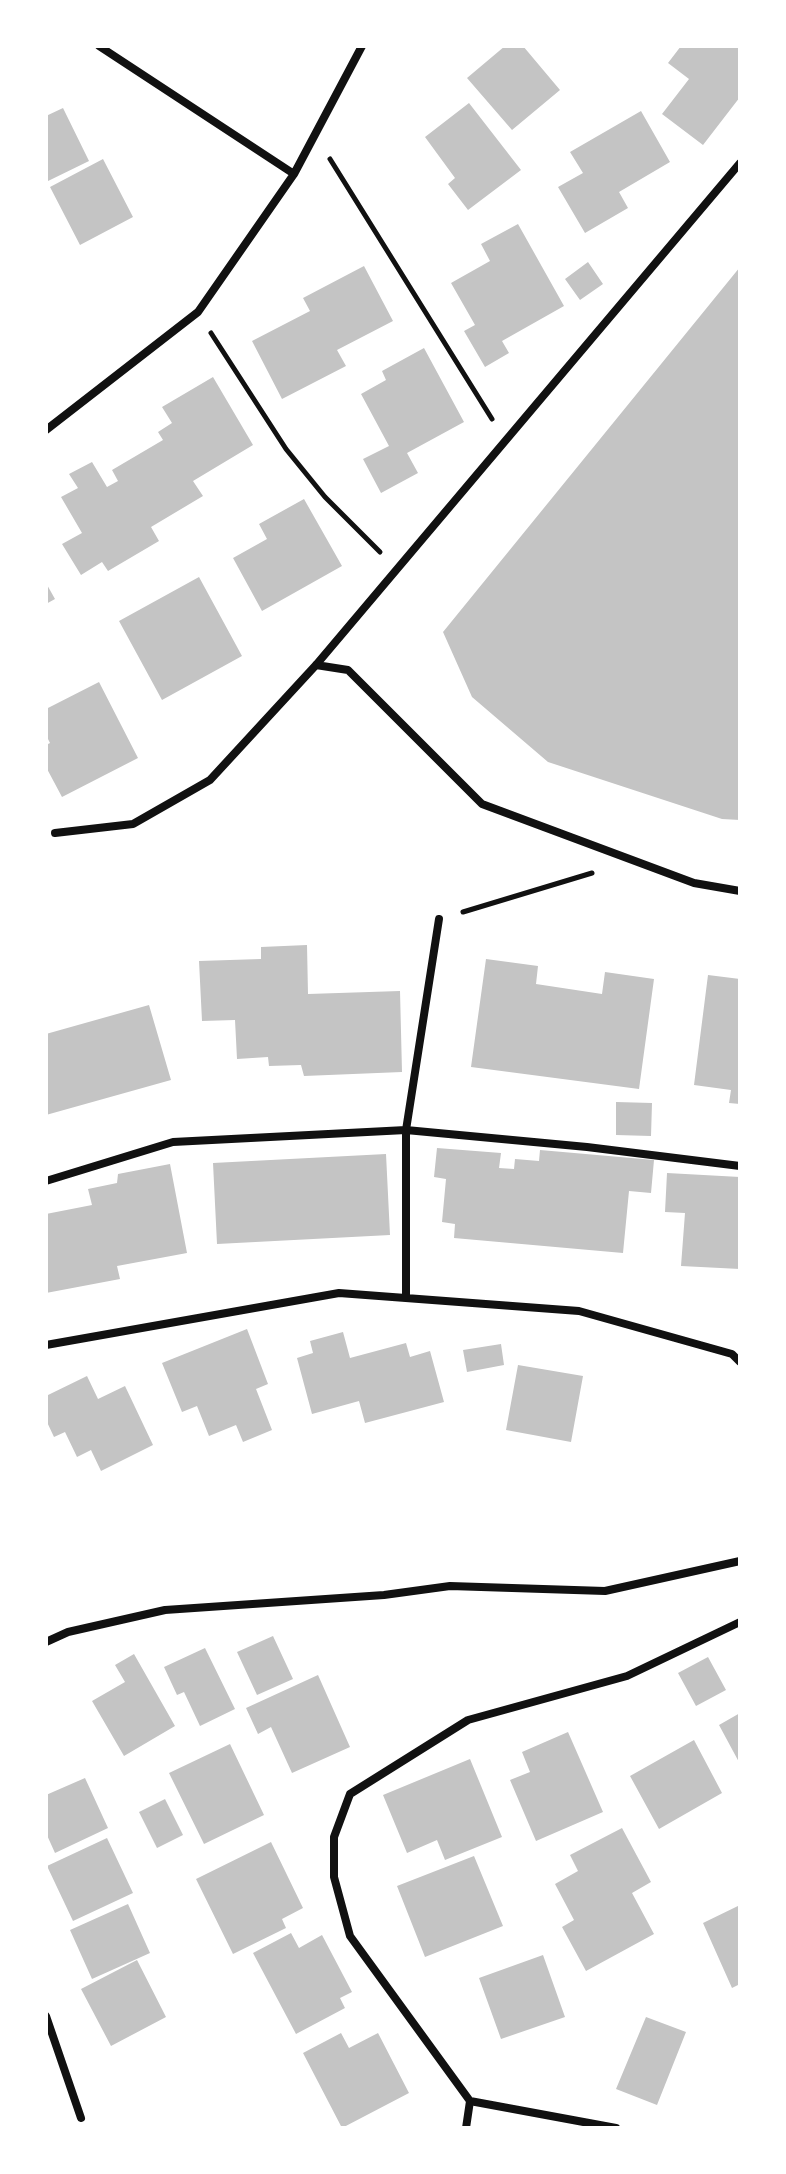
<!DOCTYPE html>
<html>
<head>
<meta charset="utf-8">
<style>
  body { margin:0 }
  #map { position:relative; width:786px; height:2174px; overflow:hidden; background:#fff; font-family:"DM Sans",sans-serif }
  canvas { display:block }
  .frame { position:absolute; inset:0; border:48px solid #fff; pointer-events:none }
</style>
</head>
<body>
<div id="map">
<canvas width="786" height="2174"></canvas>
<div class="frame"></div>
</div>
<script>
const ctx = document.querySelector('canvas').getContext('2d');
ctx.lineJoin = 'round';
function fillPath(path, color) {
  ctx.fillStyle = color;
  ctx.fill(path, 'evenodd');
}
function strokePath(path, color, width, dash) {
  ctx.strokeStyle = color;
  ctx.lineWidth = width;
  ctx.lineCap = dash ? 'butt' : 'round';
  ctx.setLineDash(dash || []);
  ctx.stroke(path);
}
fillPath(new Path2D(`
  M505 46H523L560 90 512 130 467 78Z
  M681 46H740V97L703 145 662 114 689 79 668 63Z
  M469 103 521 170 468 210 448 184 455 178 425 137Z
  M63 108 89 161 46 182V116Z
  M641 111 670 162 619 192 628 208 585 233 558 187 583 173 570 152Z
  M103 159 133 217 80 245 50 187Z
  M518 224 564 306 502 341 509 353 485 367 464 331 475 325 451 283 490 261 481 244Z
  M588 262 603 284 580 300 565 279Z
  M364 266 393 321 337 350 346 366 282 399 252 341 310 311 303 298Z
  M740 267V820L722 819 548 762 472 697 443 632Z
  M424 348 464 422 407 453 418 473 381 493 363 459 389 446 361 394 386 380 382 371Z
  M213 377 253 445 193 481 203 496 151 527 159 541 108 571 102 562 81 575 62 544 82 533 61 497 78 488 69 474 92 462 107 487 118 481 112 470 163 440 158 432 172 423 162 407Z
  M304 499 342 566 262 611 233 558 267 539 259 524Z
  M199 577 242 656 162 700 119 621Z
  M46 583 55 599 46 604Z
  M99 682 138 758 62 797 46 767V745L50 743 46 735V709Z
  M307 945 308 994 400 991 402 1072 304 1076 301 1065 269 1066 268 1057 237 1059 235 1020 202 1021 199 961 261 959V947Z
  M486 959 538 966 536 984 602 994 605 972 654 979 639 1089 471 1067Z
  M708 975 740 979V1104L729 1103 731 1090 694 1085Z
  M149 1005 171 1080 46 1115V1034Z
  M616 1102 652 1103 651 1136 616 1135Z
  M437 1148 501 1153 499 1168 514 1169 515 1159 539 1161 540 1150 654 1160 651 1193 629 1191 623 1253 454 1238 455 1224 442 1222 446 1179 434 1177Z
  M386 1154 390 1235 217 1244 213 1163Z
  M170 1164 187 1253 117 1266 120 1279 46 1293V1214L92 1205 88 1189 117 1183 118 1174Z
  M667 1173 740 1177V1269L681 1266 685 1213 665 1212Z
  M247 1329 268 1384 256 1389 272 1430 243 1442 236 1425 209 1436 197 1406 182 1412 162 1363Z
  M343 1332 350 1358 406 1343 410 1357 430 1351 444 1402 365 1423 359 1401 312 1414 297 1358 313 1353 310 1341Z
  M501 1344 504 1365 467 1372 463 1350Z
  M518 1365 583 1376 571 1442 506 1430Z
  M87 1376 98 1399 125 1386 153 1445 101 1471 91 1450 77 1457 65 1432 54 1437 46 1420V1396Z
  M273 1636 293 1679 257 1695 237 1652Z
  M205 1648 235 1709 200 1726 184 1692 177 1695 164 1667Z
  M134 1654 175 1726 124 1756 92 1701 125 1682 115 1665Z
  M708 1657 726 1690 696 1706 678 1673Z
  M318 1675 350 1747 292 1773 271 1727 258 1734 246 1708Z
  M740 1713V1764L719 1725Z
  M568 1732 603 1812 536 1841 510 1780 530 1772 522 1752Z
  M694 1740 722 1793 659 1829 630 1776Z
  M230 1744 264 1815 204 1844 169 1773Z
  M470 1759 502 1837 445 1860 437 1840 407 1853 383 1795Z
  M85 1778 108 1828 55 1853 46 1833V1795Z
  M165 1799 183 1835 157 1848 139 1812Z
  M622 1828 651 1882 632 1893 654 1934 586 1971 562 1927 574 1920 555 1884 578 1871 570 1855Z
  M107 1838 133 1893 73 1921 47 1866Z
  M271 1842 303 1908 282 1919 286 1928 233 1954 196 1879Z
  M474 1856 503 1926 425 1957 397 1886Z
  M128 1904 150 1953 92 1979 70 1930Z
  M740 1905V1984L732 1988 703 1923Z
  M291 1933 299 1948 322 1935 352 1992 340 1998 345 2008 296 2034 253 1953Z
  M543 1955 565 2017 501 2039 479 1978Z
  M137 1960 166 2017 111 2046 81 1989Z
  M646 2017 686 2032 657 2105 616 2089Z
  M341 2033 349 2048 378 2033 409 2093 342 2128 303 2053Z`), '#c4c4c4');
strokePath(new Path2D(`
  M330 159 492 419
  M211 333 286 449 325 497 380 552
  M463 912 592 873`), '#111', 5);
strokePath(new Path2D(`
  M99 46 294 174
  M46 430 198 312 294 174 362 46
  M316 665 348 670 482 804 694 883 740 891
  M55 833 133 824 210 780 316 665 740 163
  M46 1181 173 1142 406 1130 587 1147 740 1166
  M406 1298V1130L439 919
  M46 1345 339 1293 579 1311 732 1354 740 1362
  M46 1642 68 1632 165 1610 384 1595 450 1586 605 1591 740 1561
  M46 2016 81 2118
  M470 2101 616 2128
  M466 2128 470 2101 350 1936 334 1877V1837L350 1794 468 1720 627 1676 740 1622`), '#111', 8);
</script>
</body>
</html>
